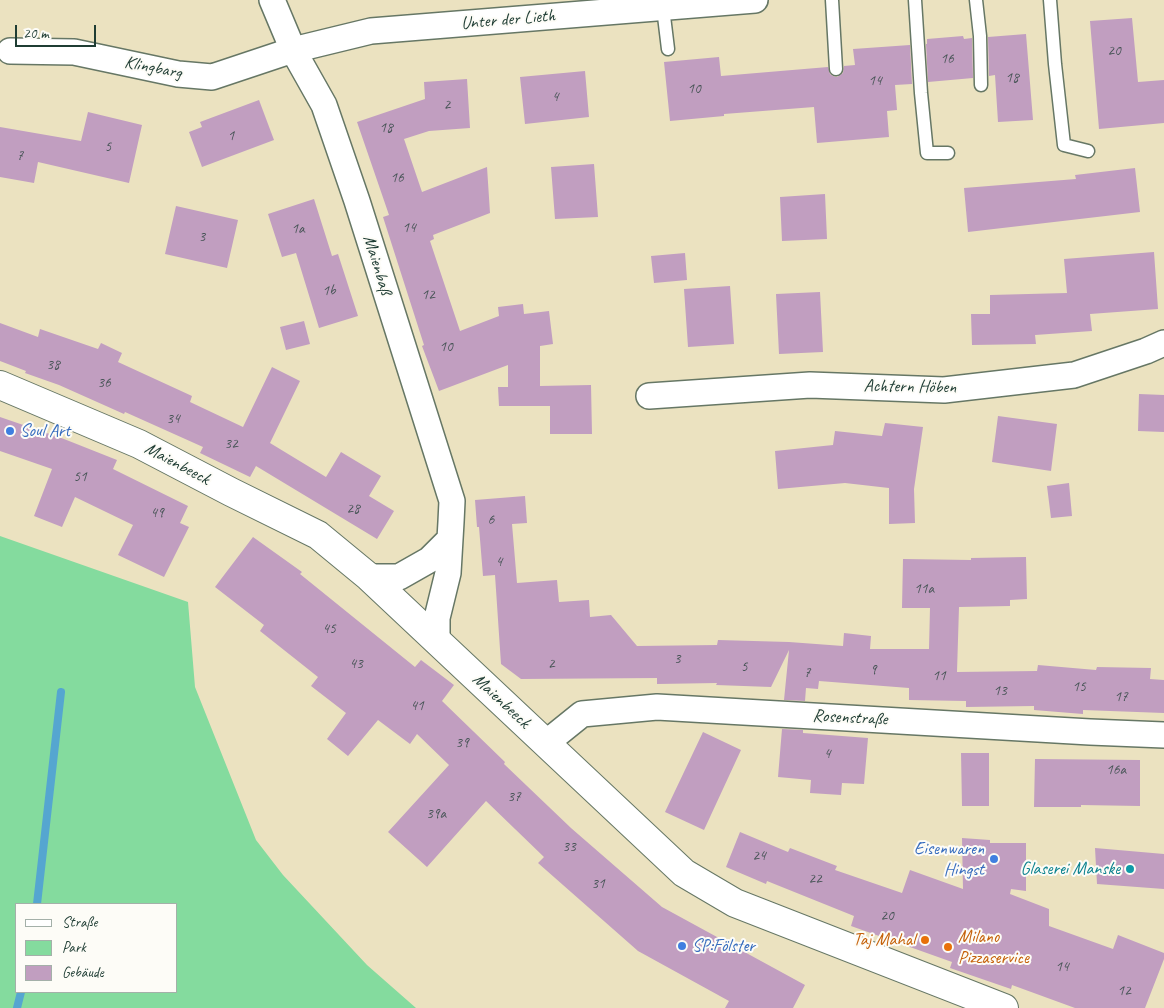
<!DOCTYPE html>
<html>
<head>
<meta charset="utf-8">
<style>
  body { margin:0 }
  #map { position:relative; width:1164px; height:1008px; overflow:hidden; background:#ebe2c0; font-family:Caveat,sans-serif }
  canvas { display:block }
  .legend { position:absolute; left:15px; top:903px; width:162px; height:90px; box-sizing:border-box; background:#fdfcf7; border:1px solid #a4b0a9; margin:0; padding:6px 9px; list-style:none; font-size:15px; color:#1f3d34 }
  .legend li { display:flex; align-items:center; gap:10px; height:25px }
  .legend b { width:25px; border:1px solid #a4b0a9 }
  .scale { position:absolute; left:15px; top:25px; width:81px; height:22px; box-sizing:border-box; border:2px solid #1f3d34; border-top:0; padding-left:6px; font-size:15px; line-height:18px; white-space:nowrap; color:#1f3d34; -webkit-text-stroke:4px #fdfcf7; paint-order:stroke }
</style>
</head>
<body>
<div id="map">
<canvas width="1164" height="1008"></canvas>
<ul class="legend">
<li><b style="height:6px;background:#fff"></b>Straße</li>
<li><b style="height:14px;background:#84db9e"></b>Park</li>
<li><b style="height:14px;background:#c19ec0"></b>Gebäude</li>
</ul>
<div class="scale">20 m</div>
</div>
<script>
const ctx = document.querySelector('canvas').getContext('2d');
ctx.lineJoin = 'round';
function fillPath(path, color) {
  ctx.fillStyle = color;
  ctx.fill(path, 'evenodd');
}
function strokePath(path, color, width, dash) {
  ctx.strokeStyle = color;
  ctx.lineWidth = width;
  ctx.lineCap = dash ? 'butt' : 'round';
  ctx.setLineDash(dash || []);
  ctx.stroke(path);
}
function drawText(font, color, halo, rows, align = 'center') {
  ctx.font = font + ' Caveat,sans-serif';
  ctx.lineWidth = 4;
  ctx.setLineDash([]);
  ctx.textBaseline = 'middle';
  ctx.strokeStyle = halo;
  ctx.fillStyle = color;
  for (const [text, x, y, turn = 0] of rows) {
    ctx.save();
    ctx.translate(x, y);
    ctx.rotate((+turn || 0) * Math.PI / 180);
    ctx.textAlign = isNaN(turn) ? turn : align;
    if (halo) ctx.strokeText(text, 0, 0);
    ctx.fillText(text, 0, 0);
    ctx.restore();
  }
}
fillPath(new Path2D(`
  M0 536 188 602 195 687 256 840 283 875 367 965 416 1008H0ZM16 904H176V992H16Z`), '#84db9e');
strokePath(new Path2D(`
  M37 904 61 692
  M17 1008 21 992`), '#55a6d0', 8);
fillPath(new Path2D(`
  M1132 18 1138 82 1164 80V123L1099 129 1090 21Z
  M1026 34 1033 120 998 122 995 75 989 76 988 37Z
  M963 36 964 39 972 38 973 78 928 82 926 44H927V39Z
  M910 45 912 84 895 85 897 110 887 111 889 137 817 143 814 107 724 114V116L670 121 664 62 719 57 721 76 828 67 830 74 833 76 837 77 843 73 844 66 855 65 853 49Z
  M585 71 589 117 525 124 520 77Z
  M467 79 470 128 429 131 404 139 422 192 487 167 490 213 433 235 434 239 430 241 460 331 499 316 498 307 523 304 524 314 549 311 553 344 540 346V386L591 385 592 434H550V406H499L498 387H508V365L439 391 422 346 424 345 383 217 389 215 357 122 425 99 424 82Z
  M259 100 274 140 202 167 189 132 202 127 200 122Z
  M88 112 142 125 129 183 38 162 34 183 0 177V127L81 141Z
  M594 164 598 217 555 219 551 167Z
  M1135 168 1140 212 968 232 964 188 1076 179 1075 175Z
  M825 194 827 239 782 241 780 197Z
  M314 199 332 256 338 254 358 316 319 328 296 253 282 257 268 214Z
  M176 206 238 220 227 268 165 254Z
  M1154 252 1158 309 1090 314 1092 331 1035 335 1036 344 972 345 971 314H990V295L1067 293 1064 259Z
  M685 253 687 280 654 283 651 256Z
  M730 286 734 344 688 347 684 289Z
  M820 292 823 352 779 354 776 294Z
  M304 321 310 344 286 350 280 327Z
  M0 323 38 337 40 329 98 349 101 343 122 353 118 362 192 396 190 402 243 427 272 367 300 381 270 443 326 477 341 452 381 476 369 496 394 511 377 539 256 466 250 477 200 453 203 447 125 412 124 414 59 385 25 373 26 371 0 361Z
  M1139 394 1164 395V432L1138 431Z
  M998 416 1057 424 1051 471 992 462Z
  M0 417 64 439 117 460 113 469 188 506 180 523 189 527 164 577 118 555 133 525 75 497 62 527 34 516 52 469 0 451Z
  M885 423 923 427 914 489 915 523 889 524V488L845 483 778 489 775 451 833 445 835 431 882 436Z
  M1069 483 1072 516 1051 518 1047 486Z
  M525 496 527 523 512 524 517 583 557 580 559 602 589 600 590 617 611 615 637 646 717 645 718 640 789 642 843 646 844 633 871 636 870 649H929L930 608H902L903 559 971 560V558L1026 557 1027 599 1010 600V606L959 607 957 672 1037 671 1038 665 1096 670 1097 667 1151 668 1150 679 1164 680V713L1083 710V714L1034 710V706L966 707V701L909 700V688L819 681 818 689 806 688 805 701 784 700 789 650 771 687 716 685 717 683 657 684V678L521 679 501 664 495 575 483 576 479 527H477L475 500Z
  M253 537 302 572 300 574 415 667 421 660 454 685 442 701 505 762 504 764 571 828 662 907 805 985 793 1008H725L729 1001 638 951 538 863 544 857 486 801 427 867 388 832 449 765 417 734 410 744 378 720 348 756 327 739 346 713 311 686 318 677 260 631 264 625 215 587Z
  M782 729 803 730V733L868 738 864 784 842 783 841 795 810 793 811 780 778 777Z
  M703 732 741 750 704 830 665 812Z
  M961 753H989V806H962Z
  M1035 759 1140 760V806L1081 805V807H1034Z
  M740 832 788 852 790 848 837 866 835 870 902 893 910 870 963 889 962 838 990 840V843H1026V891L1011 889 1010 894 1049 909V926L1113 949 1118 935 1164 953V959L1145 1008H1075L1012 985 1011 989 950 968 952 962 851 926 854 916 767 881 766 884 726 867Z
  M1095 848 1164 854V889L1097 884Z`), '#c19ec0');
const service = new Path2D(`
  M832 0 836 69
  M915 0 921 93 927 153H948
  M976 0 980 36 981 85
  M1050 0 1055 64 1064 145 1088 151
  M663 8 668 49`);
const minor = new Path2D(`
  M272 0 293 50 324 105 357 201 452 501 451 522 448 573 437 618V641
  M10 51 74 52 178 74 212 77 293 50 371 31 755 0
  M649 396 810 385 944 390 1074 375 1146 351 1164 343
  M369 577H399L429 560 450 539
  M546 743 582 714 657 707 1090 732 1164 735`);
const tertiary = new Path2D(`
  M0 385 139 444 231 492 318 535 369 577 684 873 735 903 1004 1008`);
strokePath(service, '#667765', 15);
strokePath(minor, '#667765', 28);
strokePath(tertiary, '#667765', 30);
strokePath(service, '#fff', 12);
strokePath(minor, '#fff', 25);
strokePath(tertiary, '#fff', 28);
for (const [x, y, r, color] of [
  [10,431,5,"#3f7fe0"],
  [994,859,5,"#3f7fe0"],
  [1130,869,5,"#0f9aa8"],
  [925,940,5,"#e8710a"],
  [682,946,5,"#3f7fe0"],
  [948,947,5,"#e8710a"]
]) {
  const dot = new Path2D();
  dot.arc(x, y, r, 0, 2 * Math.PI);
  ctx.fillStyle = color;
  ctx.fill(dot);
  strokePath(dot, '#fdfcf7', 2);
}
drawText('15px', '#485557', null, [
  ["20",1114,51],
  ["16",947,59],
  ["18",1012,78],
  ["14",875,81],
  ["10",694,89],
  ["4",555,97],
  ["2",447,105],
  ["18",386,128],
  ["1",231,136],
  ["5",108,147],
  ["7",20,156],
  ["16",397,178],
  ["14",409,228],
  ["1a",298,229],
  ["3",202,237],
  ["1b",329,291],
  ["12",428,295],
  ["10",446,347],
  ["38",53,365],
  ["36",104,383],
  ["34",173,419],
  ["32",231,444],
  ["51",80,477],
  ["28",353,509],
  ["49",157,513],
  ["6",491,520],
  ["4",499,562],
  ["11a",924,589],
  ["45",329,629],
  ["3",677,659],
  ["43",356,664],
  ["2",551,664],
  ["5",744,667],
  ["9",873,670],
  ["7",807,673],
  ["11",939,676],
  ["15",1079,687],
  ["13",1000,691],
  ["17",1121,697],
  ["41",417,706],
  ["39",462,743],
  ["4",827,754],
  ["16a",1116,770],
  ["37",514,797],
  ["39a",436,814],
  ["33",569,847],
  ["24",759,856],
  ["22",815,879],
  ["31",598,884],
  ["20",887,916],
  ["14",1062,967],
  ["12",1124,991]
]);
drawText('18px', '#1f3d34', '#fdfcf7', [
  ["Unter der Lieth",508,20,-5],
  ["Klingbarg",153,68,11],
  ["Maienbaß",377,265,73],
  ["Achtern Höben",910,387,1],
  ["Maienbeeck",177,464,28],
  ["Maienbeeck",501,701,43],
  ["Rosenstraße",850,718,3]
]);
drawText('18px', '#366cbe', '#fdfcf7', [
  ["Soul Art",20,431],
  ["Eisenwaren",984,849,"right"],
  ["Hingst",984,870,"right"],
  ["SP:Fölster",692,946]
], 'left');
drawText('18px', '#0d838f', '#fdfcf7', [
  ["Glaserei Manske",1120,869]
], 'right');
drawText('18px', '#c56008', '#fdfcf7', [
  ["Milano",958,937],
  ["Pizzaservice",958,958],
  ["Taj Mahal",915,940,"right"]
], 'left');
</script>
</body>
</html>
